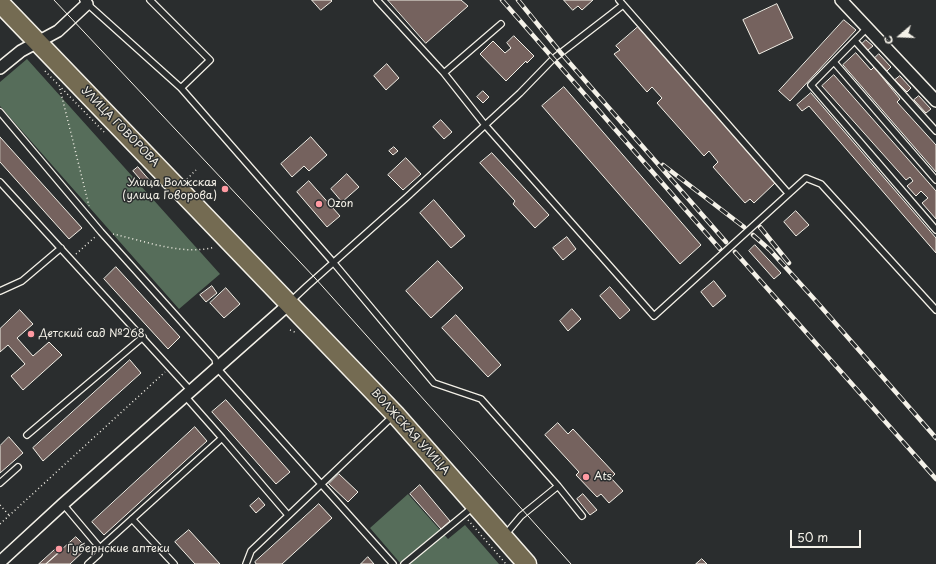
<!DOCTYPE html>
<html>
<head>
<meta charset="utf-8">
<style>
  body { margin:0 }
  #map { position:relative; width:936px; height:564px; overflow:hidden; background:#2a2d2e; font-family:"Playpen Sans",sans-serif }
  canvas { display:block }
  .north { position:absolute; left:880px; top:16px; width:40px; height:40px; -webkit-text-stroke:3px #2a2d2e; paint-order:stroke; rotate:251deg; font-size:11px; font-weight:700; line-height:16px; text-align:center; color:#f4f1e8 }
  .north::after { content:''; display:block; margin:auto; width:14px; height:18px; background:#f4f1e8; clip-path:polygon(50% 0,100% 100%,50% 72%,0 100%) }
  .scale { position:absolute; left:790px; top:530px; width:71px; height:18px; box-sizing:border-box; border:2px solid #f4f1e8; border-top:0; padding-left:5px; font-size:12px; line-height:14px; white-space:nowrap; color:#f4f1e8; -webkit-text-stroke:3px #2a2d2e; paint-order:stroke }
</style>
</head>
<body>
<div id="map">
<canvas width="936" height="564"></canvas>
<div class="north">С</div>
<div class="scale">50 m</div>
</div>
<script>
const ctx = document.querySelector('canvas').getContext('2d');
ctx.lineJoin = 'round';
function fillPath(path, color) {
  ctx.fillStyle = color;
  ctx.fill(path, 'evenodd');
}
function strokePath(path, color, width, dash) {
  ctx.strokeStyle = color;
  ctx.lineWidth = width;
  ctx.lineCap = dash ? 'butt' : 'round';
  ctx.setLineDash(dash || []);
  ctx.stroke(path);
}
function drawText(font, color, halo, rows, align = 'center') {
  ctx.font = font + ' "Playpen Sans",sans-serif';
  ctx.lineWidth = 3;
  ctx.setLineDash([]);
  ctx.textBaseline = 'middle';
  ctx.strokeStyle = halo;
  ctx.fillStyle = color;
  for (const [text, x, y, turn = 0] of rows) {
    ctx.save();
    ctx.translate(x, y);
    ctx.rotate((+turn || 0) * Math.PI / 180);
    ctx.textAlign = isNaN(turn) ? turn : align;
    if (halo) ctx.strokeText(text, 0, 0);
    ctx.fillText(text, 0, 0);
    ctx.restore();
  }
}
fillPath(new Path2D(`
  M27 59 220 274 179 309 0 106V82Z
  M408 494 448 539 465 525 499 564H401L370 528Z`), '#566d5a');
const building = new Path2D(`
  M312 0H331L332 1 321 10Z
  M388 0H461L468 6 426 43Z
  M564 0H593L582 10 578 6 573 10Z
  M777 4 793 38 759 54 743 20Z
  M844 20 856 30 790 101 779 91Z
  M638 27 775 183 754 203 750 199 745 203 713 167 718 162 709 151 704 156 657 103 662 98 652 87 647 92 614 54 620 50 616 46Z
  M514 36 534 56 527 63 526 61 506 81 480 54 493 41 505 53 511 48 507 43Z
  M866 40 873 46 868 50 862 44Z
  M856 53 871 70 874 67 900 99 897 102 936 145V172L843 65Z
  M879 54 891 67 887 71 875 58Z
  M387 64 399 78 386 90 374 76Z
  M834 75 936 191V219L922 203 928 198 921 191 916 196 907 186 913 181 910 177 906 180 822 86Z
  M900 76 911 88 907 92 895 80Z
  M564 87 701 245 680 264 542 106Z
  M483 91 489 97 483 103 477 97Z
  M811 93 936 238V253L809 106 802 111 797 105Z
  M919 96 931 109 926 113 914 100Z
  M441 120 452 132 444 139 433 127Z
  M0 137 82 228 69 239 0 162Z
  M311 137 327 155 309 171 304 166 292 177 281 164Z
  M394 147 398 151 393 155 389 151Z
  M492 153 549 215 535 228 513 204 515 201 480 163Z
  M406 158 421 174 403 190 388 175Z
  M138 167 151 182 146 186 133 171Z
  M347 174 359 187 342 202 331 189Z
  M309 181 340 216 327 227 297 192Z
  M434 200 465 236 451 248 420 213Z
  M796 211 809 225 796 236 784 222Z
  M567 237 576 249 563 260 553 248Z
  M755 245 781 273 774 279 749 251Z
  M438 261 463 288 431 318 406 291Z
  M116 267 180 337 168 349 104 279Z
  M714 281 726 296 713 307 701 292Z
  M212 286 217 293 206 302 200 295Z
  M610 287 630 310 620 319 600 296Z
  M226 288 240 304 224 318 210 303Z
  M572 309 581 319 568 331 560 321Z
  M20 310 33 324 17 338 33 356 49 342 62 355 23 390 11 376 25 364 8 345 0 352V329Z
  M456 315 501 365 488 377 442 328Z
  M130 360 141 373 43 461 33 448Z
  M226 400 290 472 276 484 212 412Z
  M558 423 568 434 573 429 615 474 611 478 623 491 609 503 601 494 597 497 576 475 579 472 545 435Z
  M195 427 207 441 104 535 92 522Z
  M9 437 23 453 0 473V446Z
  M339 474 358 492 348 502 329 484Z
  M420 485 450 521 441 529 410 494Z
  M583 494 597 510 590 515 577 499Z
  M259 498 265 505 256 513 250 506Z
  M319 504 332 518 282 564H256L255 562Z
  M189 530 220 564H195L175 542Z
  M76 537 87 548 70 564H46Z
  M59 546 62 550 46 564H39Z
  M368 557 374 564H361Z
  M702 559 707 564H696Z`);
fillPath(building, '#75625e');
strokePath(building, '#f4f1e8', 1);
const lane = new Path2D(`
  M83 0 181 88 333 262 434 383 481 399 558 486 582 516
  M150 0 210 60 181 88
  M377 0 444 73 485 125 654 316 806 178 821 184 936 310
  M619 0 788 193
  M867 28 811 85 936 230
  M855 41 936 131
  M834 62 936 180
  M444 73 501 24
  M0 112 101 232 215 359 217 368 393 564
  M0 182 191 391
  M0 291 22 281 61 248
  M291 301 307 286 407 197 520 93 553 59 623 5
  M27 435 143 337
  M222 438 288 515
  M0 483 18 467
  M63 504 100 548
  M132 519 174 564
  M505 535 521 516 558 486
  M88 564 99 554 100 548 222 438 185 396
  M246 564 251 551 394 415
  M404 564 473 507`);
const street = new Path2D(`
  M841 0 936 101
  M0 68 21 51 58 31 87 4
  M0 562 63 504 289 304`);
const primary = new Path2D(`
  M0 3 395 414 527 564`);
strokePath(lane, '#f4f1e8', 8);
strokePath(street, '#f4f1e8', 14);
strokePath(primary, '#f4f1e8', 21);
strokePath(new Path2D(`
  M45 71 104 132
  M60 89 89 206
  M187 179 196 170
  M113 234C145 241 183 256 215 247
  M76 254 95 237
  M290 330 297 333
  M0 505 9 515
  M468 520 506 564
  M0 524 165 372`), '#f4f1e8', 1.5, [1, 3]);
strokePath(lane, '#2a2d2e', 5.5);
strokePath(street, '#2a2d2e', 11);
strokePath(primary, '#746b52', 18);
strokePath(new Path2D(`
  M54 0 315 278 571 564`), '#f4f1e8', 1);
const rail = new Path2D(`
  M502 0 720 249
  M518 0 561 53 726 242
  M663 165 744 227
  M760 227 789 263
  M753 235 770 250 815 300 936 438
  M735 252 936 479`);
strokePath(rail, '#f4f1e8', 4.5);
strokePath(rail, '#2a2d2e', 3, [9]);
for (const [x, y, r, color] of [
  [225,189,4,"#ff9aa2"],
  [319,204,4,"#ff9aa2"],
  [31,334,4,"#ff9aa2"],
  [586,477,4,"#ff9aa2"],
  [59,549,4,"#ff9aa2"]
]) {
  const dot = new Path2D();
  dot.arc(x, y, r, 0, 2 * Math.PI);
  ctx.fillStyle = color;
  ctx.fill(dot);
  strokePath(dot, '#2a2d2e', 1.5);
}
drawText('11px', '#f4f1e8', '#2a2d2e', [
  ["УЛИЦА ГОВОРОВА",120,127,46],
  ["ВОЛЖСКАЯ УЛИЦА",410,432,48]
]);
drawText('11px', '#f4f1e8', '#2a2d2e', [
  ["Улица Волжская",217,183,"right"],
  ["(улица Говорова)",217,196,"right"],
  ["Ozon",327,204],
  ["Детский сад №268",39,334],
  ["Ats",594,477],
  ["Губернские аптеки",67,549]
], 'left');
</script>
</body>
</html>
